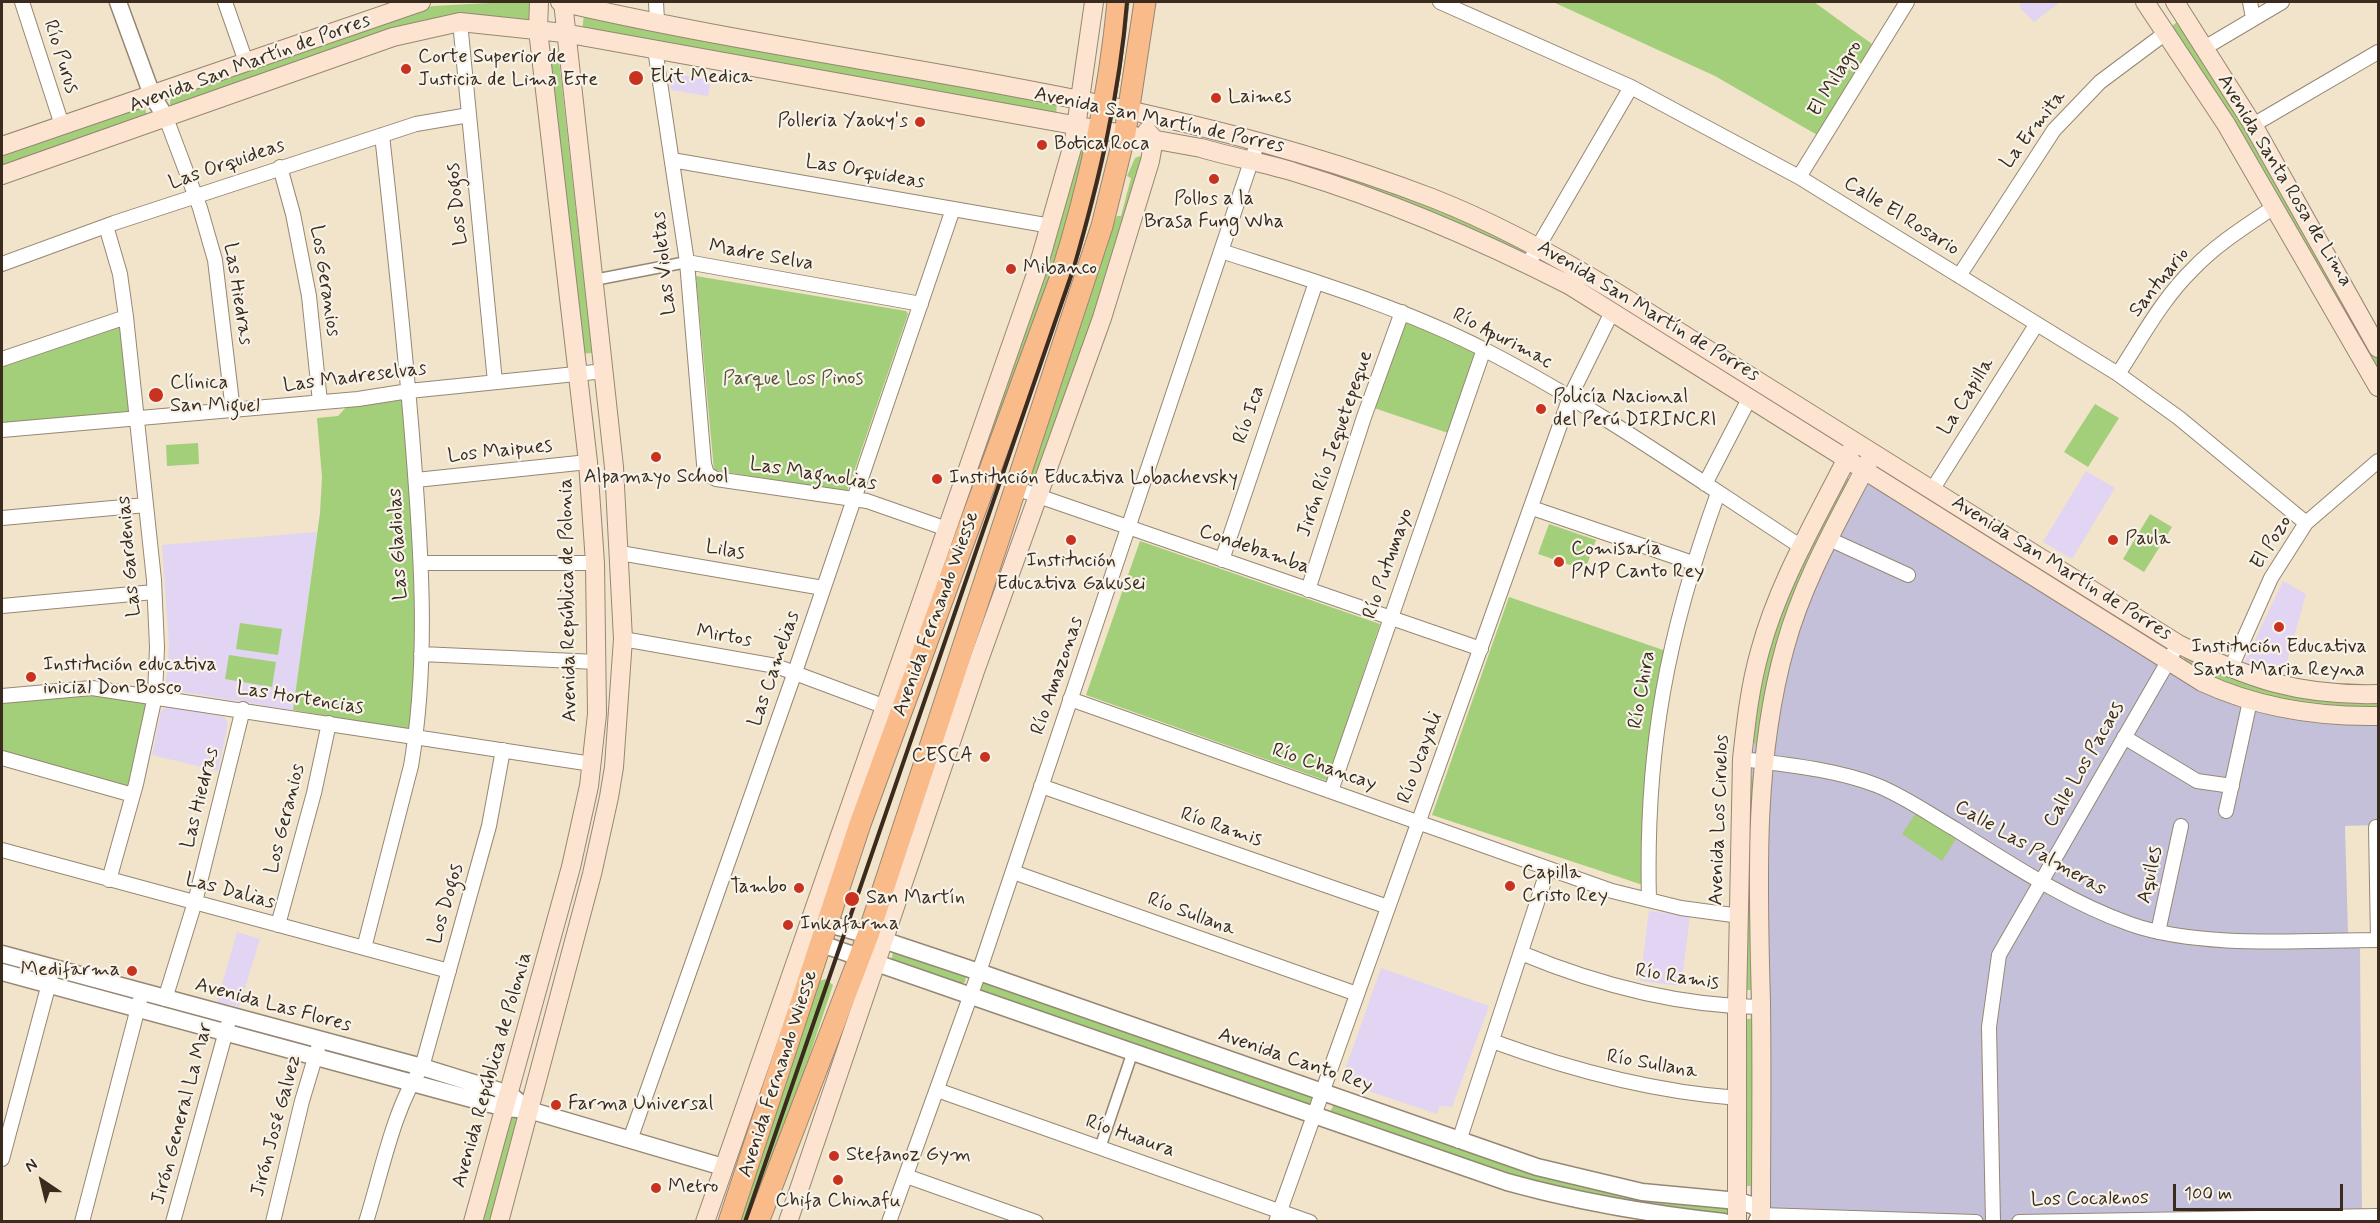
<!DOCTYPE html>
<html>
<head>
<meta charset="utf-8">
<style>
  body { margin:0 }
  #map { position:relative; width:2380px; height:1223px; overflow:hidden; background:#f1e4ca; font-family:Mynerve,sans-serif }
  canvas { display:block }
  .frame { position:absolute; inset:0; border:3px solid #3b2a1e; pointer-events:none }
  .north { position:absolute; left:12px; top:1151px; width:60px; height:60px; -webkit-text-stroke:4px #f7f3e8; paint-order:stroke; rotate:325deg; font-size:16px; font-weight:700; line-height:24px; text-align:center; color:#3b2a1e }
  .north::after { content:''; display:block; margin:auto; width:21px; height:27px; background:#3b2a1e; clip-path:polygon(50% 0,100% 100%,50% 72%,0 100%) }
  .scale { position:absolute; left:2173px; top:1184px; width:170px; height:27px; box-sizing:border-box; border:3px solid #3b2a1e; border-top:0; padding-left:8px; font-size:18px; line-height:21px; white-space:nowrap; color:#3b2a1e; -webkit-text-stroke:4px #f7f3e8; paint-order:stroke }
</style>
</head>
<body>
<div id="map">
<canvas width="2380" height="1223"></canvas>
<div class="frame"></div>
<div class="north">N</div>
<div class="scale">100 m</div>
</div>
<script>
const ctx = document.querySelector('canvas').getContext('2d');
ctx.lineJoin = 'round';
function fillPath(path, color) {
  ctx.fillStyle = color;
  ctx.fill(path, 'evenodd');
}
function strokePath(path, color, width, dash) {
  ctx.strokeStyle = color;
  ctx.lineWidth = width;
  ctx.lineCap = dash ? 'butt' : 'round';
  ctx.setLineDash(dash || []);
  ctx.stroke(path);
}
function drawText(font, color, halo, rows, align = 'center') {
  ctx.font = font + ' Mynerve,sans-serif';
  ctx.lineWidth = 4.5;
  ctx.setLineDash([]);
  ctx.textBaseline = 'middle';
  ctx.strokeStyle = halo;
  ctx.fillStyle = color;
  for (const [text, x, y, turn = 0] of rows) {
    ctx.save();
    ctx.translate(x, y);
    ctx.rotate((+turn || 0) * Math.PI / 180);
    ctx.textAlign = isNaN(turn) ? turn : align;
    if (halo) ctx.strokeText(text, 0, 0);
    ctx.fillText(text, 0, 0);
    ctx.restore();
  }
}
fillPath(new Path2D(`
  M2019 2H2060L2034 22 2021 9Z
  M669 73 711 80 708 96 671 90Z
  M2086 471 2115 488 2072 559 2043 542Z
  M317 532 293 710 170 690 166 682 169 645 162 545Z
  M2283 581 2306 594 2283 676 2247 667 2245 661Z
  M168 706 224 717 228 723 218 771 152 755 161 711Z
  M1649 911 1690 916 1681 986 1640 981Z
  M237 932 260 939 239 1007 217 1002Z
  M1381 968 1489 1006 1452 1107 1440 1106 1437 1114 1348 1084 1352 1078 1345 1070Z`), '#e2d4f3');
fillPath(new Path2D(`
  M1863 457 2153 643 2235 686 2378 705V825L2345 826 2348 933 2360 948 2362 1221 1750 1222 1751 783 1755 729Z`), '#c5c0da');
fillPath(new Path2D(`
  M510 2H530V22L465 18 173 110 170 104 171 95 432 6Z
  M1553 2H1814L1872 44 1819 136 1715 76Z
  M584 15 1057 101 1056 116 582 31Z
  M2180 20 2219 83 2378 360V370L2212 88 2172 26Z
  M545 50 558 51 592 353 581 354Z
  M144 105 148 119 2 170V154Z
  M1081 136 1092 138 1066 241 923 622 1048 267Z
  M1266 150 1355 175 1527 245 1522 256 1263 159Z
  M1143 155 1144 161 1039 487 1026 482 1109 236 1117 216H1121L1131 178 1127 176 1135 158Z
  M696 276 906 311 908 314 847 492 714 470Z
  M1405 321 1475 353 1448 433 1374 408Z
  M123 325 132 411 2 425V365Z
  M404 396C411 508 419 619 411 731L293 710 320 513 322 477 317 418 338 416 350 403Z
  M2095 404 2119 418 2088 467 2064 452Z
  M198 443 199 464 167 466 166 445Z
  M1847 478 1850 479 1768 686 1757 744 1747 741 1753 699 1791 583 1844 480Z
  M2150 514 2172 527 2144 572 2123 559Z
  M1549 524 1596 540 1585 570 1538 554Z
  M1140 541 1380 624 1327 781 1086 695Z
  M1509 597 1666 651 1643 885 1432 815Z
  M240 623 282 629 278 655 236 649Z
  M2186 654 2378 701V712L2312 708 2233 688 2182 663Z
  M229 655 276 662 272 687 225 679Z
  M92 693 149 701 130 787 2 753V701Z
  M1746 776 1755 777 1756 990H1746Z
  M1916 813 1956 839 1942 861 1902 834Z
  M894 950 966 976 965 982 961 985 891 960Z
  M825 979 833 985 754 1221 736 1222 818 982Z
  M985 981 1313 1096 1310 1106 982 993 980 988Z
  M1745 1019H1756L1755 1186H1745Z
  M1334 1104 1636 1198 1634 1206 1542 1189 1330 1112Z
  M506 1114 517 1117 519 1121 492 1221 477 1222Z
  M1647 1198 1729 1206 1732 1216 1646 1205Z`), '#a3ce7a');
const pedestrian = new Path2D(`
  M594 280 687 262
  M1100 1148 1131 1057`);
const minor = new Path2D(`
  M22 2 62 125
  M225 2 246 62
  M656 2 657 21
  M1440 2 1631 87 1799 177 2118 374 2179 418 2306 523
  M2250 2 2253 18
  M460 22 495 382
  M2206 47 2282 2
  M655 49 687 262 704 464 707 474 716 479 867 501 947 529
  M166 118 200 208 215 260 233 411
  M2253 125 2378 52
  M672 160 1051 226
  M280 167 293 214 309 296 320 402
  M1799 177 1907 2
  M106 226 120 274 126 317 154 580 157 647 155 696 136 784 109 880
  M1221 251C1310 280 1401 307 1485 350 1596 407 1698 480 1803 548
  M687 262 921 304
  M2 264 114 223 416 124 469 115
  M1528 264 1631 87
  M1959 276 2054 130 2100 82 2167 32
  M2 359 126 317
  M2118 374C2141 339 2162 299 2193 269 2217 244 2246 226 2274 207
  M2 430 358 399 409 391 605 371
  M416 480 588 462
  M1705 484 1749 399
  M1015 488 1481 649
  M1932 490 2036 325
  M1532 508 1693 563
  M2 518 146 505
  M1829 539 1908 575
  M620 553 823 588
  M1222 560 1316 282
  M422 563H595
  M1308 590 1364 417 1402 312
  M2 606 154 592
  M623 639 776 666 883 706
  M421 654 597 662
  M2230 670 2271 578 2306 523 2378 461
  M2 696 92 688 592 764
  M1070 699 1612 891 1681 908 1740 916
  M2124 737 2197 781 2232 786
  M2 758 133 795
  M1742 759C1787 765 1833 769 1876 785 1904 796 1929 814 1955 829 2011 864 2068 902 2130 924 2201 949 2304 940 2378 940
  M1041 786 1388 907
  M1331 791 1484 349
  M2226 811 2250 701
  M2376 827 2378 940
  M2 850 449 971
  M1013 872 1357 994
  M1649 900C1645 749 1667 634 1718 493
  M278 925 314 793 329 723
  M2158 932 2181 826
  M364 948 411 766C428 665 422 563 414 461 406 352 394 243 382 135
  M1521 953C1598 985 1677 1006 1761 1007
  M165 999 195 902 243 709
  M1492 1041C1571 1070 1653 1092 1738 1098
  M937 1090 1310 1222
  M630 1140 795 672 953 209
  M1459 1141 1548 869
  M2 1159 51 976
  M906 1176 1036 1222
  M1761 1215 1976 1222
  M82 1222 140 1000
  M173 1222 228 1024
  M273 1222 302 1101 318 1048
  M366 1222C381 1175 394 1106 422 1067L489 826 503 750
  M889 1222 979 972 1258 141
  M1276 1222 1570 397 1612 312
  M1993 1222 1989 1027 1999 955 2173 653
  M2019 1222 2378 1216`);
const tertiary = new Path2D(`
  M118 2 152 95 166 118
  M818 921 868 935 979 972 1537 1167 1642 1192 1738 1201 1755 1206 1761 1215 1757 1221
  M810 940 1507 1182C1579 1202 1650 1214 1724 1222
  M2 954 422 1067 509 1094 519 1102
  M2 972 505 1108 529 1110 723 1167`);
const secondary = new Path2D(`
  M560 2C851 69 1152 90 1432 198 1496 223 1556 256 1614 291L2178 644C2249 679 2298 696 2378 694
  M2145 2 2226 124 2378 387
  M2175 2 2253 125 2378 348
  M2 146 421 2
  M2 175 393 37 460 22 564 33 1201 148C1232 157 1264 163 1294 172 1390 201 1480 240 1569 285L2202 682C2258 708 2316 717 2378 716
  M473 1222 571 867 589 786 597 714 595 563 588 462 538 30 539 2
  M499 1222 592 874 609 797 614 767 623 639 614 467 563 2
  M705 1222 1036 274 1074 141 1094 2
  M788 1222 975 671 1102 318 1150 161 1154 139 1147 131
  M1737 1222V1007L1742 759C1746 722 1750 686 1760 651 1779 580 1819 515 1851 450
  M1761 1222C1761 1149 1762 1076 1761 1003 1758 885 1753 762 1785 647 1803 581 1838 521 1869 461`);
const primary = new Path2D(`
  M729 1222 860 824 1060 279C1089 188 1109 97 1118 2
  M758 1222 868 935 1102 226 1125 133 1145 2`);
strokePath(pedestrian, '#968774', 13);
strokePath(minor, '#968774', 16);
strokePath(tertiary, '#968774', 19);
strokePath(secondary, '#968774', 20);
strokePath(primary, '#968774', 23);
strokePath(pedestrian, '#fff', 10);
strokePath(minor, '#fff', 14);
strokePath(tertiary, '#fff', 16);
strokePath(secondary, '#fde4d1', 18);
strokePath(primary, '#fabb8b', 21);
strokePath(new Path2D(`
  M745 1222 1074 267C1099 180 1120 92 1127 2`), '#3b2a1e', 4);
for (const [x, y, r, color] of [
  [406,69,6,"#c8321e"],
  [636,78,8,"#c8321e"],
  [1216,98,6,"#c8321e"],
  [920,122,6,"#c8321e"],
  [1042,145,6,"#c8321e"],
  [1214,179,6,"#c8321e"],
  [1011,269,6,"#c8321e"],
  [156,395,8,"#c8321e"],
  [1541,409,6,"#c8321e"],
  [656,457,6,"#c8321e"],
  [937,479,6,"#c8321e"],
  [1071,540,6,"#c8321e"],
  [2113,540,6,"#c8321e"],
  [1559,562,6,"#c8321e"],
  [2279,627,6,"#c8321e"],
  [31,677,6,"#c8321e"],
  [985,757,6,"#c8321e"],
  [1510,886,6,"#c8321e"],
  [799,888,6,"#c8321e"],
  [852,899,8,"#c8321e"],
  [788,925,6,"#c8321e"],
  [132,971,6,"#c8321e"],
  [556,1105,6,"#c8321e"],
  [834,1156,6,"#c8321e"],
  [838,1180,6,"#c8321e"],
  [656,1188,6,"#c8321e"]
]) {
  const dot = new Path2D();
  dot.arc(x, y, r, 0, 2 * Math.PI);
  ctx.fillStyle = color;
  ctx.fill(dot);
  strokePath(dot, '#f7f3e8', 2);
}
drawText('20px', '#3b2a1e', '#f7f3e8', [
  ["Río Purus",60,57,72],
  ["Avenida San Martín de Porres",250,64,-20],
  ["El Milagro",1836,79,-59],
  ["Avenida San Martín de Porres",1159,121,12],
  ["La Ermita",2034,130,-52],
  ["Las Orquideas",227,165,-19],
  ["Las Orquideas",865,173,10],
  ["Avenida Santa Rosa de Lima",2284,181,59],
  ["Los Dogos",458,204,-96],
  ["Calle El Rosario",1901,217,32],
  ["Madre Selva",761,256,10],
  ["Las Violetas",665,263,-96],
  ["Los Geranios",324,281,81],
  ["Santuario",2160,283,-51],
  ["Las Hiedras",237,294,81],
  ["Avenida San Martín de Porres",1648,312,31],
  ["Río Apurimac",1502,339,27],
  ["Las Madreselvas",355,378,-7],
  ["La Capilla",1967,397,-58],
  ["Río Ica",1250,415,-71],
  ["Jirón Río Jequetepeque",1336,444,-71],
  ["Los Maipues",500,452,-6],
  ["Las Magnolias",813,475,9],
  ["El Pozo",2272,543,-58],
  ["Las Gladiolas",399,544,-93],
  ["Condebamba",1254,550,19],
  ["Lilas",725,551,10],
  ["Las Gardenias",130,556,-95],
  ["Río Putumayo",1389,564,-71],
  ["Avenida San Martín de Porres",2061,569,32],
  ["Avenida República de Polonia",569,600,-91],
  ["Avenida Fernando Wiesse",937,614,-70],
  ["Mirtos",724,637,10],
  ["Las Camelias",775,669,-71],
  ["Río Amazonas",1058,676,-71],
  ["Río Chira",1643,690,-80],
  ["Las Hortencias",300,699,9],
  ["Río Ucayali",1421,758,-70],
  ["Calle Los Pacaes",2085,765,-60],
  ["Río Chancay",1324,768,19],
  ["Las Hiedras",201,798,-76],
  ["Los Geranios",286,819,-76],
  ["Avenida Los Ciruelos",1720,820,-88],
  ["Río Ramis",1221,828,19],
  ["Calle Las Palmeras",2030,849,30],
  ["Aquiles",2151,875,-78],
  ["Las Dalias",230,892,15],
  ["Los Dogos",447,904,-74],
  ["Río Sullana",1191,915,20],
  ["Río Ramis",1677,978,9],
  ["Avenida Las Flores",273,1006,15],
  ["Avenida Canto Rey",1295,1061,19],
  ["Río Sullana",1652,1065,10],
  ["Avenida República de Polonia",493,1070,-74],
  ["Avenida Fernando Wiesse",779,1074,-72],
  ["Jirón General La Mar",183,1114,-75],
  ["Jirón José Galvez",277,1126,-75],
  ["Río Huaura",1130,1137,19],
  ["Los Cocalenos",2090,1200,-1]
]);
drawText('20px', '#3b2a1e', '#f7f3e8', [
  ["Corte Superior de",418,58],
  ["Justicia de Lima Este",418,81],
  ["Elit Medica",650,78],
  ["Laimes",1228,98],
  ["Polleria Yaoky's",908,122,"right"],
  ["Botica Roca",1054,145],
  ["Pollos a la",1214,200,"center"],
  ["Brasa Fung Wha",1214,223,"center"],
  ["Mibanco",1023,269],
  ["Clínica",170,384],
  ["San Miguel",170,407],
  ["Policía Nacional",1553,398],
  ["del Perú DIRINCRI",1553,421],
  ["Alpamayo School",656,478,"center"],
  ["Institución Educativa Lobachevsky",949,479],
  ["Paula",2125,540],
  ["Comisaría",1571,550],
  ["PNP Canto Rey",1571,573],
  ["Institución",1071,562,"center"],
  ["Educativa Gakusei",1071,585,"center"],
  ["Institución Educativa",2279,648,"center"],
  ["Santa Maria Reyna",2279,671,"center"],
  ["Institución educativa",43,666],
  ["inicial Don Bosco",43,689],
  ["CESCA",973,757,"right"],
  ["Capilla",1522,874],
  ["Cristo Rey",1522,897],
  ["Tambo",787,888,"right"],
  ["San Martín",866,899],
  ["Inkafarma",800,925],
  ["Medifarma",120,971,"right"],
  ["Farma Universal",568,1105],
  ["Stefanoz Gym",846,1156],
  ["Metro",668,1188],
  ["Chifa Chinafu",838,1202,"center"]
], 'left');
drawText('20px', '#555335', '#f7f3e8', [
  ["Parque Los Pinos",793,380]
]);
</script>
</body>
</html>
